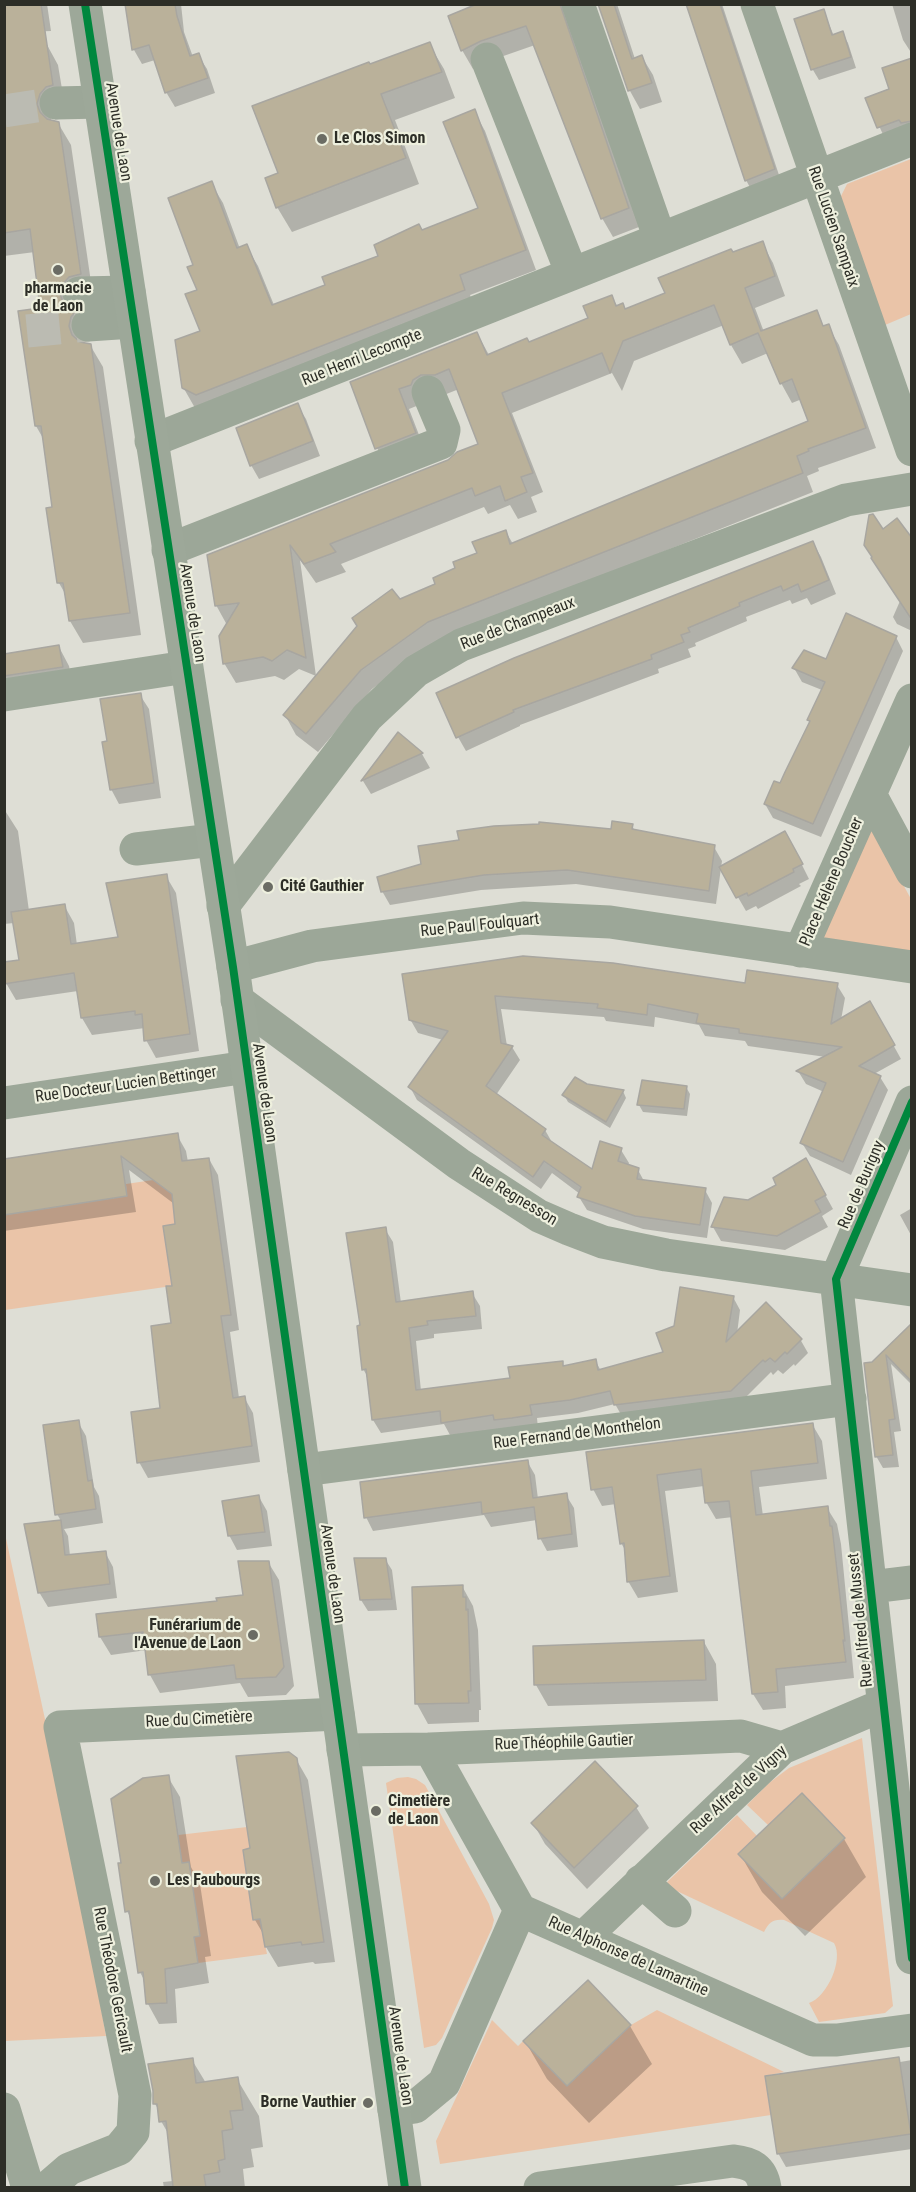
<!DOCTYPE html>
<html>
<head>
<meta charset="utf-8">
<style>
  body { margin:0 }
  #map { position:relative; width:916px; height:2192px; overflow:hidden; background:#deded5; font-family:"Roboto Condensed",sans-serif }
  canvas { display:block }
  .frame { position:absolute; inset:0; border:6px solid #2d2e27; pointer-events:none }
</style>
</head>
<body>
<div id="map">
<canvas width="916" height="2192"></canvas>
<div class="frame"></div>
</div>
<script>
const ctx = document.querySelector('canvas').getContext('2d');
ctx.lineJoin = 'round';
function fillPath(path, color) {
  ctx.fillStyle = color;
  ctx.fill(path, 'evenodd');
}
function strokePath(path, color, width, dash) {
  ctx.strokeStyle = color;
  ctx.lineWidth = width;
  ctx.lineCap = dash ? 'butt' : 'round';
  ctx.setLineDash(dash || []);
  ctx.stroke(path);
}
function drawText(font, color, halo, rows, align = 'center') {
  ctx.font = font + ' "Roboto Condensed",sans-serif';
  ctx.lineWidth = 4.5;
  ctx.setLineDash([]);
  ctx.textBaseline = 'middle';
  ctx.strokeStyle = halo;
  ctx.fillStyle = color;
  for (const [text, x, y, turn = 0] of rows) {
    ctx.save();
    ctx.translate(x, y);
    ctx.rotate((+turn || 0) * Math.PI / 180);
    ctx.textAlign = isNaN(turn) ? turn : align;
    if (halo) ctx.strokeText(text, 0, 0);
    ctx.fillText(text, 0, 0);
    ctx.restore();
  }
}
fillPath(new Path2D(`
  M911 159V314L885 325 840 198 847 184Z
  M870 824 911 899V957L820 941Z
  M160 1179 171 1186 176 1224 163 1226 171 1275 186 1284 5 1310V1215L127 1196 126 1184Z
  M4 1529 65 1812 106 2036 5 2041Z
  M862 1738 893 2006 885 2013 819 2022 809 2003C827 1997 844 1960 834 1943L784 1920C772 1919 769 1923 764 1932L664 1885 737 1815 757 1836 739 1854 782 1899 845 1838 802 1793 768 1825 747 1805 769 1783 789 1768Z
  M408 1777 416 1779 425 1785 489 1904 494 1920 492 1928 442 2038 436 2045 424 2048 386 1783 397 1778Z
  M247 1827 250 1848 243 1850 253 1920 260 1919 267 1954 198 1963 194 1937 200 1935 196 1909 187 1888 193 1887 189 1863H182L178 1835Z
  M657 2010 784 2072 765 2076 771 2115 440 2164 436 2141 492 2020 518 2046 523 2041 567 2086 631 2025Z`), '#eac4a8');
fillPath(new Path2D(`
  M4 4H47L51 31 4 33Z
  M127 4H181L184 32 193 57 198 55 207 69 215 93 175 107 166 92 155 60 142 64 134 50Z
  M513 4H583L639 227 613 237 602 218 535 45 492 60 473 69 462 50Z
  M594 4H617L635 59 642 57 653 75 662 102 640 109 630 91 601 7Z
  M687 4H722L782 184 754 195 746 180Z
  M892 4H912V54L903 40Z
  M823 10 834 36 842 33 848 43 856 68 819 80 813 70 796 20Z
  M46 43 58 65 65 107 52 116 50 121 58 123 71 145 93 296 74 307 73 312 87 334 82 344 90 345 103 367 141 635 83 643 70 621 67 597 59 583 54 508 44 440 36 426 42 309 35 252 4 256V48Z
  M429 44 444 69 455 98 395 120 419 184 292 232 277 207 280 174 370 66Z
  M912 67V129L885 139 867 99 891 90Z
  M474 111 485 131 536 270 470 295 476 310 195 408 183 387 201 332 195 266 211 183 223 203 240 249 246 246 258 266 274 305 327 286 422 231 480 209Z
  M762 243 773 263 785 296 755 308 764 332 816 312 824 327 828 326 839 345 876 448 818 468 819 471 807 476 813 492 439 641 372 689 318 752 296 735 285 715 399 601 437 584 506 532 513 544 810 422 802 399 792 403 781 383 768 353 742 364 731 345 724 325 634 361 622 391 612 373 512 413 543 492 531 497 537 512 518 519 510 505 488 514 484 507 341 564 346 572 316 583 300 560 316 676 299 669 284 680 275 676 236 683 224 663 227 625 216 605 209 556 449 462 480 445 459 389 409 409 426 453 388 468 377 448 352 383 477 333 489 355 528 343 590 319 611 296 618 307 625 310 667 294 733 254Z
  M297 405 306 419 320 456 259 479 251 465Z
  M882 531 912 541V631L897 624 893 617 900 601Z
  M813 543 821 557 836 594 811 605 807 598 792 604 790 600 746 617 747 621 695 643 696 646 688 649 691 657 658 669 659 673 520 725V726L466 751 458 737Z
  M896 637 903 651 821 837 773 818 765 804 781 785 811 723 809 720 822 690 802 682 794 668 827 661Z
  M59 647 69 666 73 685 4 698V655Z
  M140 695 149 709 161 798 119 804 111 789 109 742Z
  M398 734 422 754 430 768 371 794 363 781Z
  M4 809 18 831 29 911 64 905 74 923 77 945 120 938 166 876 176 893 199 1051 156 1058 146 1040 145 1028 92 1035 82 1018 78 991 16 1000 6 983 21 961 14 923 4 924Z
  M632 825 635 832 714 847 722 861 716 904 576 884 481 890 390 905 382 891Z
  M793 847 809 879 799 884 801 886 758 909 756 906 746 911 721 868Z
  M404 975 747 985H837L845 998 841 1020 870 1003 901 1059 874 1074 880 1077 888 1090 851 1175 810 1156 802 1143 824 1092 806 1084 798 1071 826 1057 748 1046 745 1041 705 1036 699 1025 655 1017 654 1027 606 1021 604 1017 501 1009 507 1046 512 1047 520 1060 496 1095 545 1130 553 1144 592 1171 621 1150 629 1163 628 1166 638 1170 644 1181 705 1190 712 1203 707 1238 643 1229 587 1210 579 1197 580 1194 552 1173 541 1189 417 1100 410 1087 443 1040 418 1033 410 1019Z
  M586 1086 623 1091 626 1098 610 1128 568 1102 564 1095Z
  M686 1087 690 1094 687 1116 643 1112 639 1105Z
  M177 1135 186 1151 188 1162 209 1159 218 1175 239 1330 230 1332 239 1398 244 1397 253 1413 260 1462 148 1478 139 1462 162 1409 173 1325 177 1225 173 1203 129 1170 136 1212 4 1231V1161Z
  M806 1160 833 1209 822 1216 828 1227 785 1250 721 1241 713 1227 749 1201 778 1186Z
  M912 1208V1237L900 1215Z
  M385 1229 393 1242 401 1303 472 1293 480 1306 482 1329 434 1334V1338L416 1341 421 1391 511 1379 562 1362 565 1368 595 1360 601 1371 665 1353 733 1297 740 1310 737 1334 800 1339 808 1353 795 1366 794 1364 783 1374 778 1370 773 1375 771 1372 739 1404 623 1418 615 1404 578 1413 537 1418 538 1428 450 1435 444 1424 381 1433 373 1420 369 1379 363 1369 362 1327Z
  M912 1330V1385L891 1364 901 1431 894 1432 899 1467 883 1468 876 1456 872 1363Z
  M78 1422 86 1436 94 1487 99 1496 103 1523 64 1529 68 1536 70 1556 105 1552 113 1567 117 1598 48 1607 39 1592 61 1521 57 1514Z
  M812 1424 822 1441 827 1479 759 1487 763 1516 827 1508 837 1524 841 1544 854 1678 785 1686 786 1708 763 1710 753 1694 733 1517 716 1519 706 1502 704 1486 665 1491 678 1592 638 1598 628 1581 627 1553 621 1543 616 1504 602 1506 593 1489Z
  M527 1461 535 1475 538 1499 566 1495 574 1508 578 1547 547 1551 540 1538 537 1520 491 1527 484 1515 373 1531 366 1517Z
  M259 1497 267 1511 272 1546 237 1550 229 1535Z
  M385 1559 392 1570 397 1610 368 1611 361 1600Z
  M268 1562 279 1580 294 1686 286 1695 248 1697 240 1683 160 1693 150 1675 147 1650 111 1655 100 1637 219 1602 245 1597Z
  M462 1586 473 1606 478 1630 481 1710H479V1722L428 1724 417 1704 414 1588Z
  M704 1642 716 1664 718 1701 548 1706 536 1685Z
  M296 1759 308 1780 335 1962 315 1964 313 1962 278 1967 266 1947 265 1937 255 1920 252 1850Z
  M168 1777 180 1797 191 1867 200 1884 211 1956 205 1957 209 1983 175 1989 177 2023 159 2024 148 2004 145 1982 140 1972 131 1919 127 1911 123 1864Z
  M802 1795 844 1839 866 1877 805 1936 762 1892 740 1854Z
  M636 1807 649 1828 587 1889 545 1844 533 1823Z
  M588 1982 630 2026 652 2064 589 2123 547 2079 525 2041Z
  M898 2058 900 2062 912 2060V2149L786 2167 778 2153Z
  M192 2060 206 2083 237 2079 259 2116 263 2147 251 2149 254 2167 243 2169 245 2188H164L163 2182 173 2181 169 2135 161 2121 160 2112 155 2104Z`), '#0003');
const building = new Path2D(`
  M4 4H41L53 85 46 87 40 94 37 104 40 112 47 119 59 122 81 274 69 277 62 285 60 294 63 303 69 309 76 311 71 317 69 326 72 335 80 342 91 344 130 613 69 621 63 583H57L46 508 52 507 41 426H35L18 311 40 308 30 229 4 233Z
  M125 4H175L177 16 190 56 199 53 208 78 165 93 149 45 132 50Z
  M477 4H560L629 208 601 219 526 26 481 41 461 51 448 16Z
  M598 4H614L632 59 642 55 652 83 628 91Z
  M686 4H720L775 169 745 181Z
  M824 9 832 35 843 31 851 57 811 70 794 19Z
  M430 42 442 72 381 94 406 158 276 208 265 178 278 173 252 106 369 62 370 64Z
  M912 58V121L901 123 899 120 877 128 865 98 889 89 882 68Z
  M475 109 526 250 460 275 465 290 196 395 182 388 175 340 200 331 185 294 197 290 187 267 193 265 168 198 212 181 237 248 247 244 272 305 325 285 322 277 378 256 374 245 419 224 422 230 478 208 443 122Z
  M763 241 775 276 745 288 761 331 817 310 823 326 829 324 866 428 808 449 809 451 797 456 803 473 428 622 361 670 306 734 283 715 357 626 352 618 392 589 400 599 435 584 433 578 455 568 453 562 477 553 472 542 506 530 510 544 808 421 792 379 780 384 758 333 730 345 714 305 623 341 610 373 602 353 502 393 533 473 521 477 527 492 505 501 500 486 475 496 472 488 330 544 336 552 304 564 290 545 306 658 287 650 272 661 263 657 223 664 219 636 239 603 215 606 207 555 448 460 457 452 478 444 449 369 435 375H421L413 380 411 385 399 389 416 433 375 449 350 382 477 332 487 355 527 338 529 342 588 318 583 306 612 295 616 306 623 303 625 309 665 293 658 278 731 249 733 252Z
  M298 403 313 441 250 466 236 428Z
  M873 514 883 529 897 518 912 538V620L871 558 872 557 864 545 869 515Z
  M813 541 829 580 801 592 798 584 783 591 781 586 739 603 740 606 688 628 690 632 681 635 684 642 651 655 652 659 513 710 514 712 456 738 436 693 514 658Z
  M846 613 897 636 813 824 764 804 774 781 780 783 785 772 810 721 807 720 825 682 792 668 804 650 826 659Z
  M59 645 63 667 4 676V654Z
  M141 693 154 783 110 790 102 742 107 741 100 699Z
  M398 732 423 753 361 781Z
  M612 821 633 824 632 829 715 845 709 891 567 870 484 875 381 892 377 877 421 864 418 846 459 840 457 831 494 826 539 824V822L611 829Z
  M785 831 803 864 793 869 794 872 748 896 747 893 736 898 719 867Z
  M167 874 190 1034 144 1041 142 1014 135 1015V1011L81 1018 74 973 4 984V962L19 960 11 912 65 904 71 944 118 937 106 883Z
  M523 956 613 963 745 983 747 970 838 983 831 1024 870 1001 895 1045 859 1066 881 1076 843 1162 800 1143 826 1083 796 1071 842 1047 739 1033V1029L696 1023 698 1014 648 1004 647 1015 597 1008 598 1004 495 996 501 1043 513 1046 486 1086 546 1129 542 1135 592 1169 600 1141 622 1148 618 1161 639 1168 637 1179 706 1188 700 1225 635 1216 577 1197 581 1187 544 1161 533 1177 408 1087 448 1031 409 1020 402 974Z
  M575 1077 587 1084 624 1090 606 1122 562 1095Z
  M642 1080 687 1086 684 1109 637 1105Z
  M178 1133 182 1161 209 1158 231 1315 221 1316 233 1398 245 1396 252 1446 137 1463 131 1412 160 1408 151 1326 171 1323 166 1286H172L163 1226 175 1224 172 1194 121 1156 127 1196 4 1215V1159Z
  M806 1158 826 1195 815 1201 821 1212 777 1236 711 1227 724 1197 748 1200 776 1185 773 1178Z
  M386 1227 396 1302 473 1291 476 1316 427 1321 428 1325 409 1328 416 1390 510 1378 508 1367 563 1361V1366L596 1359 598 1370 663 1352 656 1333 674 1326 680 1287 734 1296 726 1342 766 1302 802 1339 787 1354 785 1352 775 1362 770 1358 765 1362 763 1360 731 1391 614 1405 610 1391 570 1400 530 1405 532 1415 512 1418 494 1420 493 1415 441 1423 440 1411 372 1420 366 1369 362 1370 357 1326 360 1325 346 1233Z
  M912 1323V1382L886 1355 895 1419 889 1420 893 1455 875 1457 864 1363 872 1362Z
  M79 1420 88 1481 92 1480 96 1509 55 1515 43 1425Z
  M813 1423 818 1463 751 1471 756 1515 828 1506 830 1526H832L845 1641 843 1640 846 1662 776 1669 778 1692 752 1694 729 1501 705 1503 701 1469 657 1475 670 1576 627 1582 624 1543 620 1544 612 1487 591 1490 586 1452Z
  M528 1460 533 1498 567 1493 572 1534 538 1539 534 1507 482 1514 481 1502 364 1518 360 1482Z
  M259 1495 265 1532 228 1536 222 1501Z
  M61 1520 65 1555 106 1551 110 1584 38 1593 24 1524Z
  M354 1558H386L392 1599 360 1600Z
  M238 1561H269L284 1667 276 1677 236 1679 234 1665 148 1675 143 1632 99 1637 96 1614 217 1601 216 1598 243 1595Z
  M463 1585V1597H466V1610L468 1609 471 1691H468L469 1703 415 1704 412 1587Z
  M704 1640 706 1680 534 1685 533 1646Z
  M289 1752 297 1758 324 1942 302 1945 301 1942 265 1947 260 1919 253 1920 243 1850 250 1848 236 1756Z
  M595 1761 638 1806 574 1868 531 1823Z
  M169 1775 182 1863 189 1862 200 1936 194 1937 198 1963 165 1969 167 2003 146 2004 143 1972 138 1973 129 1911 125 1912 118 1863H121L111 1799 143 1778Z
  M802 1793 845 1838 782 1899 738 1854Z
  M588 1980 631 2025 567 2086 523 2041Z
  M899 2057 911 2134 777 2154 765 2076Z
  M193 2058 196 2083 238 2077 243 2110 230 2111 233 2129 222 2131 225 2159 218 2161 220 2172 204 2175 206 2187H173L166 2121 159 2122 157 2104H153V2091L148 2064Z`);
fillPath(building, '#bab19a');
strokePath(building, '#a8a6a0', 1.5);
strokePath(new Path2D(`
  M4 111 56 103
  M27 331 88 325`), '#bbbbb2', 33, [33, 16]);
strokePath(new Path2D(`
  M578 4 660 239
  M757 4 912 450
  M487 59 572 274
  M56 103 100 102
  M79 293 129 292
  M88 325 133 322
  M151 441 912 139
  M168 550 441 443 444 430 428 392
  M4 695 186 667
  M870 794 912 872
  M136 849 213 840
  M223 906 367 717 416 671 461 645 846 500 912 489
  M800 951 912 700
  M233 967 312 946 523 918 610 922 912 967
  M237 1000 459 1164 539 1216 569 1229 603 1242 666 1255 912 1290
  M912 1102 836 1279 912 1958
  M4 1103 247 1067
  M304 1470 850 1399
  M871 1587 912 1582
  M430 1749 520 1910 813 2040H837L912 2030
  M343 1750 430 1749 741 1736 782 1748
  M641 1881 675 1911
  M584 1937 782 1748 883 1705
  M4 2109 28 2188
  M394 2110 415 2107 444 2083 520 1910
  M47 2188 69 2169 119 2149 133 2132 135 2095 60 1727 338 1714
  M540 2188 733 2161C751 2163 762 2168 765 2188`), '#9ca798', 33);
strokePath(new Path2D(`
  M85 4 233 967 405 2188`), '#9da899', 33);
strokePath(new Path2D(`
  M85 4 233 967 405 2188
  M912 1102 836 1279 912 1958`), '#00873e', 8);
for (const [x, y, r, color] of [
  [322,139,6,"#6b6c64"],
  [58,270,6,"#6b6c64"],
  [268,887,6,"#6b6c64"],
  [253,1635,6,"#6b6c64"],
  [376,1811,6,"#6b6c64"],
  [155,1881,6,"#6b6c64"],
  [368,2103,6,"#6b6c64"]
]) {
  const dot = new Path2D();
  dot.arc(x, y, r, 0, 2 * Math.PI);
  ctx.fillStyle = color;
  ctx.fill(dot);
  strokePath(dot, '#eef0de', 2);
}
drawText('16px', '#2d2e27', '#eef0de', [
  ["Avenue de Laon",118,132,81],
  ["Rue Lucien Sampaix",833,227,71],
  ["Rue Henri Lecompte",362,358,-22],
  ["Avenue de Laon",192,613,81],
  ["Rue de Champeaux",518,624,-21],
  ["Place Hélène Boucher",832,882,-67],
  ["Rue Paul Foulquart",480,926,-6],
  ["Rue Docteur Lucien Bettinger",126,1085,-8],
  ["Avenue de Laon",264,1093,82],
  ["Rue de Burigny",862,1185,-67],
  ["Rue Regnesson",514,1197,31],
  ["Rue Fernand de Monthelon",577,1434,-7],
  ["Avenue de Laon",332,1574,82],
  ["Rue Alfred de Musset",861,1620,-96],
  ["Rue du Cimetière",199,1720,-3],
  ["Rue Théophile Gautier",564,1743,-2],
  ["Rue Alfred de Vigny",739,1790,-42],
  ["Rue Alphonse de Lamartine",628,1957,24],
  ["Rue Théodore Gericault",112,1980,79],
  ["Avenue de Laon",400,2056,82]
]);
drawText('bold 16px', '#2d2e27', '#eef0de', [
  ["Le Clos Simon",334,139],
  ["pharmacie",58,289,"center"],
  ["de Laon",58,307,"center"],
  ["Cité Gauthier",280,887],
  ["Funérarium de",241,1626,"right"],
  ["l'Avenue de Laon",241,1644,"right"],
  ["Cimetière",388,1802],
  ["de Laon",388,1820],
  ["Les Faubourgs",167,1881],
  ["Borne Vauthier",356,2103,"right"]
], 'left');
</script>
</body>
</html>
